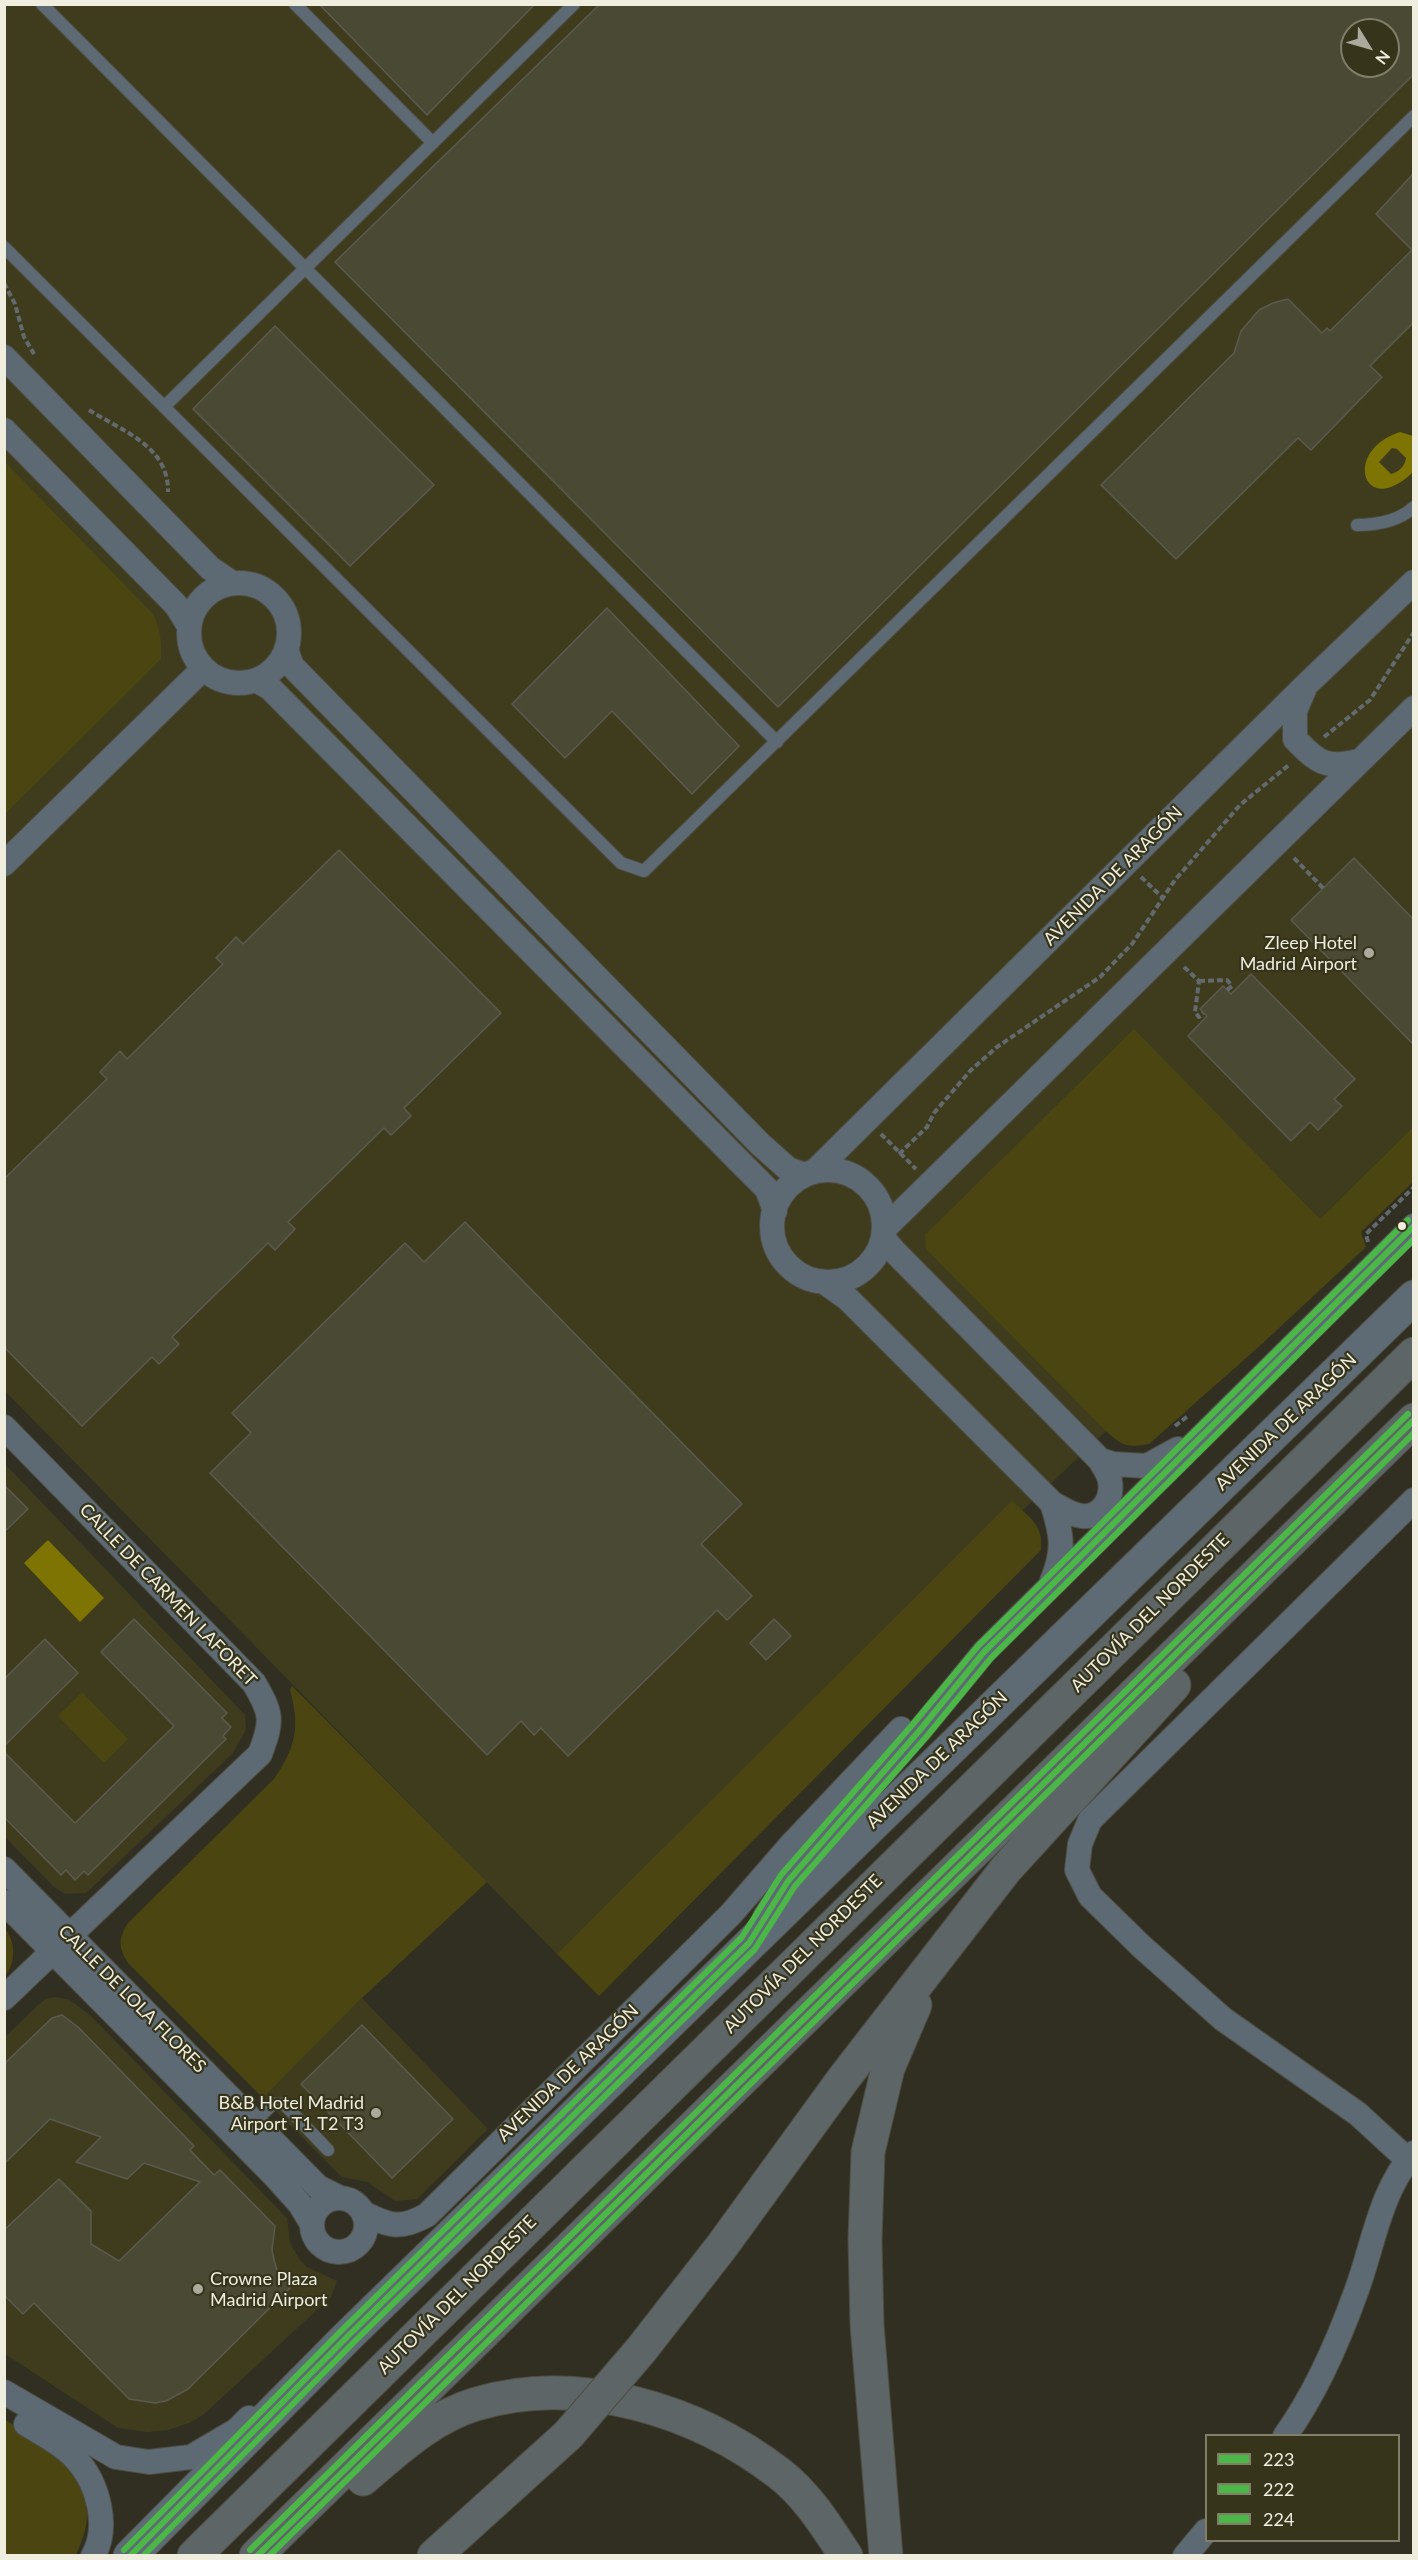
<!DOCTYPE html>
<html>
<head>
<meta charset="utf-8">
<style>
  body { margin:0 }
  #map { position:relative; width:1418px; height:2560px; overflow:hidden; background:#302f21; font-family:Lato,sans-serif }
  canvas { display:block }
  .frame { position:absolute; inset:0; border:6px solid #eeedde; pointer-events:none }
  .legend { position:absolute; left:1205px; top:2434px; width:195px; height:108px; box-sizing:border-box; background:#36341b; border:2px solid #807e69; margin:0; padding:8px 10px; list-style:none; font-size:18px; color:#eeedde }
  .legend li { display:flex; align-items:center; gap:12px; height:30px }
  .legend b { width:30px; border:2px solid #807e69 }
  .north { position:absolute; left:1340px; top:18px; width:60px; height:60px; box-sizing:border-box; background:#36341b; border:2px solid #807e69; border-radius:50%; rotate:127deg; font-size:16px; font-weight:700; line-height:24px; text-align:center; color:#eeedde }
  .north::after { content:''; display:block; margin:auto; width:21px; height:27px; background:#acaa9c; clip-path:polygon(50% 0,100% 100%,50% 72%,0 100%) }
</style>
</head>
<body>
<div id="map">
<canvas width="1418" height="2560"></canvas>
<div class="frame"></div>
<ul class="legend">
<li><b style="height:8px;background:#4ab747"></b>223</li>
<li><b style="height:8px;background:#4ab747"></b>222</li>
<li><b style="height:8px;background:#4ab747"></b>224</li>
</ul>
<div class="north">N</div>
</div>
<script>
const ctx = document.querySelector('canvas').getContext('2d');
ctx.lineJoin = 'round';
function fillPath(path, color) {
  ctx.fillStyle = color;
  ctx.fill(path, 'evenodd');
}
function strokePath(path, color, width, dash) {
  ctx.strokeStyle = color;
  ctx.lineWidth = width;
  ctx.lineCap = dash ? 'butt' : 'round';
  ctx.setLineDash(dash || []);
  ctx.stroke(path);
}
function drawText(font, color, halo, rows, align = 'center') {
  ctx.font = font + ' Lato,sans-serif';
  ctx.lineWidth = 4.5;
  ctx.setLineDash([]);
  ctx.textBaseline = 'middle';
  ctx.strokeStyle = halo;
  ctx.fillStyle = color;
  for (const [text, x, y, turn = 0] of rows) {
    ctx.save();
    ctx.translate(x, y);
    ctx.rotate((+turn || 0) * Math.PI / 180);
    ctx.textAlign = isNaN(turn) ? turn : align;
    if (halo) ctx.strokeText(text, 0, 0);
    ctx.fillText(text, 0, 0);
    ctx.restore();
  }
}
fillPath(new Path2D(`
  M4 5H1413V1127L1106 1431 557 1954 5 1391ZM1352 30H1388V66H1352Z
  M4 1463 245 1715 246 1730 233 1753 86 1893 65 1894 54 1887 5 1837Z
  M55 1997 70 2000 91 2016 287 2218 290 2243 300 2260 307 2267 337 2281 331 2297 203 2415 189 2423 168 2430 147 2432 118 2428 5 2354 4 2038 38 2005 46 1999Z
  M362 1998 488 2129 417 2199 395 2201 367 2182 342 2177 263 2098Z`), '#3f3c1e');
fillPath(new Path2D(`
  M5 462 154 615C160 630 162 642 161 659L5 814Z
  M1134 1029 1320 1219 1413 1127 1414 1181 1361 1232 1366 1247 1263 1343 1149 1444C1127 1448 1122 1446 1106 1431L926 1249 925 1235Z
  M1012 1501C1029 1517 1044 1525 1041 1550L599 1996 557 1954Z
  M292 1686 487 1882 362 1998 263 2098 129 1964C118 1949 118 1938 128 1923L274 1779C296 1747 300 1727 290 1690Z
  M82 1692 128 1739 104 1763 58 1716Z
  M5 1929C16 1941 16 1964 5 1976Z
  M4 2419C40 2442 89 2466 87 2516 87 2529 81 2543 76 2555H5Z`), '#4a4511');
fillPath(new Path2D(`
  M1400 432 1413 436V472C1364 520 1341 451 1400 432ZM1392 448 1397 449 1406 458C1405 466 1399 472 1391 474L1379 462Z
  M48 1540 104 1598 80 1622 24 1563Z`), '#7d7403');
const building = new Path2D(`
  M319 4H535L427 115Z
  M600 4H1413V75L778 707 335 262ZM1352 30H1388V66H1352Z
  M1413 174V323L1370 366 1382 377 1311 450 1298 438 1176 559 1101 485 1234 353 1241 331 1259 310 1273 303 1288 299 1322 333 1327 328 1330 331 1412 250 1376 214Z
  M275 326 434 485 350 566 193 409Z
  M607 608 739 746 692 794 612 711 565 758 512 704Z
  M339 850 501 1013 404 1108 411 1116 391 1135 384 1128 288 1222 295 1229 275 1250 268 1243 172 1337 179 1344 159 1364 152 1357 82 1426 4 1347V1179L107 1079 100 1072 120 1051 127 1059 223 964 216 958 236 937 243 944Z
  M1354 858 1413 919V1044L1291 920Z
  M1251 974 1355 1079 1334 1099 1342 1106 1318 1130 1310 1122 1291 1141 1188 1036 1207 1016 1200 1009 1223 986 1231 994Z
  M465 1222 742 1504 701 1544 752 1596 727 1620 717 1610 568 1756 541 1728 534 1735 521 1721 487 1755 210 1473 251 1433 232 1413 405 1243 424 1262Z
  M4 1485 28 1509 4 1532Z
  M134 1619 227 1713 222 1718 231 1727 223 1736 226 1739 88 1875 84 1871 75 1880 66 1870 61 1875 4 1817V1752L75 1823 174 1726 101 1652Z
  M774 1619 791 1636 766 1660 750 1643Z
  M45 1639 78 1673 4 1746V1679Z
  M62 2015 78 2027 194 2146 190 2150 214 2175 220 2170 275 2226 272 2250 274 2260 277 2270 290 2288 188 2389 166 2401 155 2403 129 2399 34 2303 23 2314 4 2295V2230L59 2179 91 2211V2244L119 2261 200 2182 144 2163 127 2179 76 2162 101 2137 50 2119 4 2164V2064L52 2018Z
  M362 2025 453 2119 392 2178 301 2084Z`);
fillPath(building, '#4a4933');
strokePath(building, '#5b5a4f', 1.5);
const lane = new Path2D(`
  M42 4 777 742
  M295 4 433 143
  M4 247 621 863 644 871 1414 116
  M164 407 574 4
  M1357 525C1376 525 1399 521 1414 507
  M254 2122 273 2104H284L328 2150`);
const street = new Path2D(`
  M4 357 210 568 232 583
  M4 430 176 605 189 626
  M189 633a50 50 0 1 1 100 0a50 50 0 1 1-100 0Z
  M286 649 292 666 760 1144 788 1169 805 1175
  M256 680 270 688 741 1163 767 1189 775 1211
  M1304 690 1295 711V739C1318 763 1326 769 1359 761
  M4 864 203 669
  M772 1226a56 56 0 1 1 112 0a56 56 0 1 1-112 0Z
  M814 1172 1306 685 1414 582
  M885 1228 1414 708
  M824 1282 848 1299 1052 1503C1061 1508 1071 1515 1082 1516 1102 1518 1113 1498 1110 1481 1109 1474 1103 1466 1100 1460L895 1252 883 1238
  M4 1427 254 1683C272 1714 273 1720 260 1754L4 1998
  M1100 1460 1113 1464 1147 1466 1178 1449
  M1052 1503C1062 1534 1065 1550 1052 1581
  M4 1869 318 2187 340 2198
  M4 1902 274 2175 300 2204 312 2224
  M765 1917 788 1881 920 1730 984 1652 1414 1226
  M1408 2160 1358 2114 1223 2019 1141 1946 1090 1896 1077 1870 1080 1844 1090 1820 1414 1500
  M312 2225a27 27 0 1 1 54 0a27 27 0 1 1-54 0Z
  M363 2213C390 2226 400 2230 427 2215L731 1914 790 1846 901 1729
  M4 2392 116 2457 149 2462 191 2457 237 2430 249 2418
  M26 2424C43 2434 63 2445 76 2459 98 2483 110 2527 93 2556
  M1285 2436C1316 2393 1338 2342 1356 2292 1373 2247 1380 2190 1414 2153
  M1185 2556 1206 2531`);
const secondary = new Path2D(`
  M130 2556 349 2335 1414 1297`);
const highway = new Path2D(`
  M641 2350 722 2246 844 2078 1006 1869 1174 1685
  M363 2479C397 2450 432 2417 476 2404 579 2373 697 2410 780 2474 808 2496 827 2527 846 2556
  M194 2556 1414 1354
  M256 2556 1414 1420
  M434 2556 568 2435
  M886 2556 867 2325 865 2240 868 2152 888 2068 915 2005`);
strokePath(lane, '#4d4d41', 14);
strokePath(street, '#4d4d41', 26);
strokePath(secondary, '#4d4d41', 35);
strokePath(highway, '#4d4d41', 35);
strokePath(new Path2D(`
  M4 283 15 304 24 337 34 354
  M89 410C122 431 169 446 168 492
  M1324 737 1370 700 1414 632
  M1294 858 1323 888
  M1141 877 1163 898
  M1184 967 1199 981 1195 1012 1199 1017 1203 1013
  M1199 981 1227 980 1232 986 1227 990
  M881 1134 916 1169
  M899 1154 927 1127 934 1113 971 1070 997 1047 1100 977 1132 944 1175 880 1240 805 1290 764
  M1368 1242 1366 1234 1414 1187
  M1175 1426 1188 1416`), '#636a6e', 4, [6, 3]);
strokePath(lane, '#5d6a74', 12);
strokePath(street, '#5d6a74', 24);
strokePath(secondary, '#5e6b74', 33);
strokePath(highway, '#5e6566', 33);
const highwayBridge = new Path2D(`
  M568 2435 641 2350`);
strokePath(highwayBridge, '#4d4d41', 35, []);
strokePath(highwayBridge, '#5e6566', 33);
strokePath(new Path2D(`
  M130 2556 349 2335 749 1943 788 1881 920 1730 984 1652 1414 1226
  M257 2556 1414 1420`), '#4ab747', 6);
strokePath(new Path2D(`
  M143 2556 355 2341 755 1949 795 1886 927 1736 991 1658 1414 1239
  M269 2556 1414 1433`), '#4ab747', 6);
strokePath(new Path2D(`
  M124 2550 343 2329 742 1937 781 1875 913 1724 978 1646 1408 1220
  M250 2550 1408 1414`), '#4ab747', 6);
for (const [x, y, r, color] of [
  [1369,953,6,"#acaa9c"],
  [1402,1226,5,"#eeedde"],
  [376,2113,6,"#acaa9c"],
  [198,2289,6,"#acaa9c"]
]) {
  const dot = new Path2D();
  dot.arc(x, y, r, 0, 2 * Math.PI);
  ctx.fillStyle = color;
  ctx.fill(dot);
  strokePath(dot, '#36341b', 2);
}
drawText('18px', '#eeedde', '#36341b', [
  ["AVENIDA DE ARAGÓN",1113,876,-45],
  ["AVENIDA DE ARAGÓN",1286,1422,-44],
  ["CALLE DE CARMEN LAFORET",168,1595,46],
  ["AUTOVÍA DEL NORDESTE",1150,1613,-45],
  ["AVENIDA DE ARAGÓN",937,1760,-44],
  ["AUTOVÍA DEL NORDESTE",803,1954,-45],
  ["CALLE DE LOLA FLORES",132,1999,45],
  ["AVENIDA DE ARAGÓN",568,2073,-44],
  ["AUTOVÍA DEL NORDESTE",457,2295,-45]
]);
drawText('18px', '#eeedde', '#36341b', [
  ["Zleep Hotel",1357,943],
  ["Madrid Airport",1357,964],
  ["B&B Hotel Madrid",364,2103],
  ["Airport T1 T2 T3",364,2124],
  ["Crowne Plaza",210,2279,"left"],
  ["Madrid Airport",210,2300,"left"]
], 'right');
</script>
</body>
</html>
